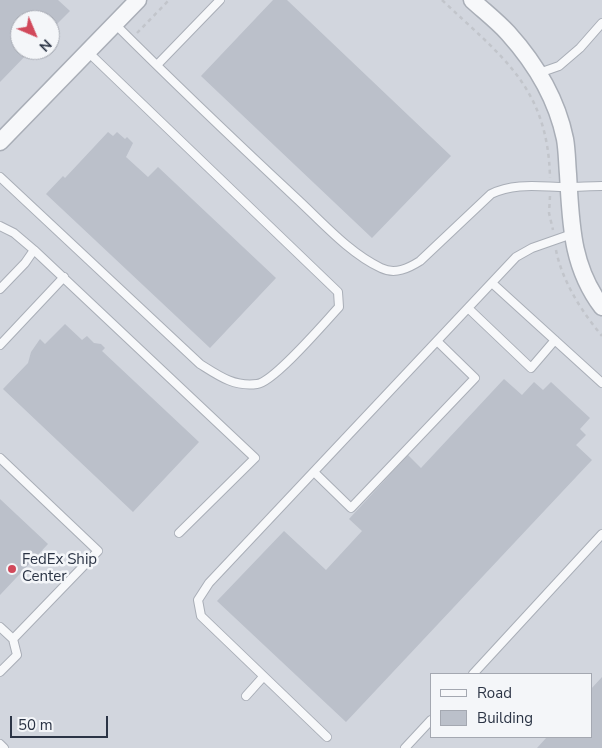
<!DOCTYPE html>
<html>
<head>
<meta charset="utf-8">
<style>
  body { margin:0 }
  #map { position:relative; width:602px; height:748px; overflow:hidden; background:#e4e7ec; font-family:"Nunito Sans",sans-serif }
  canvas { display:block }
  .legend { position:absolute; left:430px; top:673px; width:162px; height:65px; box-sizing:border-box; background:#f4f6f9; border:1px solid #a4a8b1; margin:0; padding:6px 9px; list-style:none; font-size:15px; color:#2b3445 }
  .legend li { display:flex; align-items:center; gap:10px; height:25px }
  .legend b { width:25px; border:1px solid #a4a8b1 }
  .north { position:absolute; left:10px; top:10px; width:50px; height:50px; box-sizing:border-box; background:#f4f6f9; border:1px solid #a4a8b1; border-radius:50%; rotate:135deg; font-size:14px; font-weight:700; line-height:20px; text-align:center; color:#2b3445 }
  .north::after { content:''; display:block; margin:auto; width:18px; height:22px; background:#d1495b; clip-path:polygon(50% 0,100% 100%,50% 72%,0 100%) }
  .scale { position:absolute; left:10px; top:716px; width:98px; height:22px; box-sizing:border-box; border:2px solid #2b3445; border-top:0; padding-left:6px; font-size:15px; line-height:18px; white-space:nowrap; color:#2b3445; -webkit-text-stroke:4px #f4f6f9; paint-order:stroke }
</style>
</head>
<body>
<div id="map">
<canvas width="602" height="748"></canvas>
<ul class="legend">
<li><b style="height:6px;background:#f7f8fa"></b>Road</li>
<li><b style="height:14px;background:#bbc0ca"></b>Building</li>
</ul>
<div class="north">N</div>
<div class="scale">50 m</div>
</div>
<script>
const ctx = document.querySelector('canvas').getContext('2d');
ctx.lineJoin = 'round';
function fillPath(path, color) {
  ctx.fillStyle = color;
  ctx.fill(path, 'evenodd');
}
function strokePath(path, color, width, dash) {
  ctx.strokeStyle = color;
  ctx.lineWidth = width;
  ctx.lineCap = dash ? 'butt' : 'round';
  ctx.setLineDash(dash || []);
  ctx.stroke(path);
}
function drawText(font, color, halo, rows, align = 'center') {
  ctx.font = font + ' "Nunito Sans",sans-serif';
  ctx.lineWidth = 5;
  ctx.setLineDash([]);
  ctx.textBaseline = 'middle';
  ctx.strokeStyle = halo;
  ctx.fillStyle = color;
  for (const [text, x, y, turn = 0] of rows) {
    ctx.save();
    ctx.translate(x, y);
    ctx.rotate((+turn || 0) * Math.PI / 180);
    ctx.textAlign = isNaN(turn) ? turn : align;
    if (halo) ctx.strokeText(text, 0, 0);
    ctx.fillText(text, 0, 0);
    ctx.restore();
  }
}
fillPath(new Path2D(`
  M0 0H602V748H0ZM20 20H50V50H20ZM431 674H591V737H431Z`), '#d2d6de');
fillPath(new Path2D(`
  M0 0H58L70 11 50 31V20H20V50H31L0 82Z
  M273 0H287L451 156 372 238 201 76Z
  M108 132 113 136 117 132 125 139 127 137 133 143 126 157 148 177 158 167 276 278 210 348 46 194 63 176 65 178Z
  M65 324 82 340 87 336 94 343 101 344 105 348 102 351 199 442 133 512 3 389 28 363 31 352 40 339 45 344Z
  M504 379 522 395 534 382 543 390 551 382 590 418 580 429 586 435 576 445 592 460 346 722 217 601 284 531 326 570 362 531 349 519 408 455 421 468Z
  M0 499 48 544 0 595Z
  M602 677V748H537L547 737H591V689Z`), '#bbc0ca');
const service = new Path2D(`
  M115 24C174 83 235 141 296 198 322 222 349 253 381 268 395 275 409 268 420 261L491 194C515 182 541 187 567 187 579 187 590 186 602 186
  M157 65 220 0
  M539 73 559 66 580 48 602 23
  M0 177 200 364C219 376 234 387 257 384 274 382 325 322 339 307L338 292 87 51
  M0 226 14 233 34 250 255 458 179 533
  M492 283 602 383
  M0 289 25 263 34 250
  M468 308 531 368 555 340
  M0 345 64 277
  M0 458 98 551 13 639 17 655 0 672
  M314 472 351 508 475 378 437 341
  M0 627 13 639
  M473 674 602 534
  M246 696 263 677
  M327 737 201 616 198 600 209 583 516 257 532 248 572 234
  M0 744 4 748
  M405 748 431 720`);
const minor = new Path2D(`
  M472 0C484 11 497 21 508 33 535 63 557 100 565 139 567 150 567 163 568 174 571 223 571 266 602 307
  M0 142 138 0`);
strokePath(service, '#a9aeb7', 10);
strokePath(minor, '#a9aeb7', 19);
strokePath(new Path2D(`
  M442 0C502 57 548 87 550 178
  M137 33 169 0
  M550 196 549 213 553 230
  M556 250C562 281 582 312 602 336`), '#c2c5cb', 2.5, [4, 4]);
strokePath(service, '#f7f8fa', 8);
strokePath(minor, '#f7f8fa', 16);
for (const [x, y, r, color] of [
  [12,569,5,"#d1495b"]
]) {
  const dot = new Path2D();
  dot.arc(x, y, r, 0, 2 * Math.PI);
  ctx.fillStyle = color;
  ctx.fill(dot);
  strokePath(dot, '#f4f6f9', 2);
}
drawText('15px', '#2b3445', '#f4f6f9', [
  ["FedEx Ship",22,560],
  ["Center",22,577]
], 'left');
</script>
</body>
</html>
